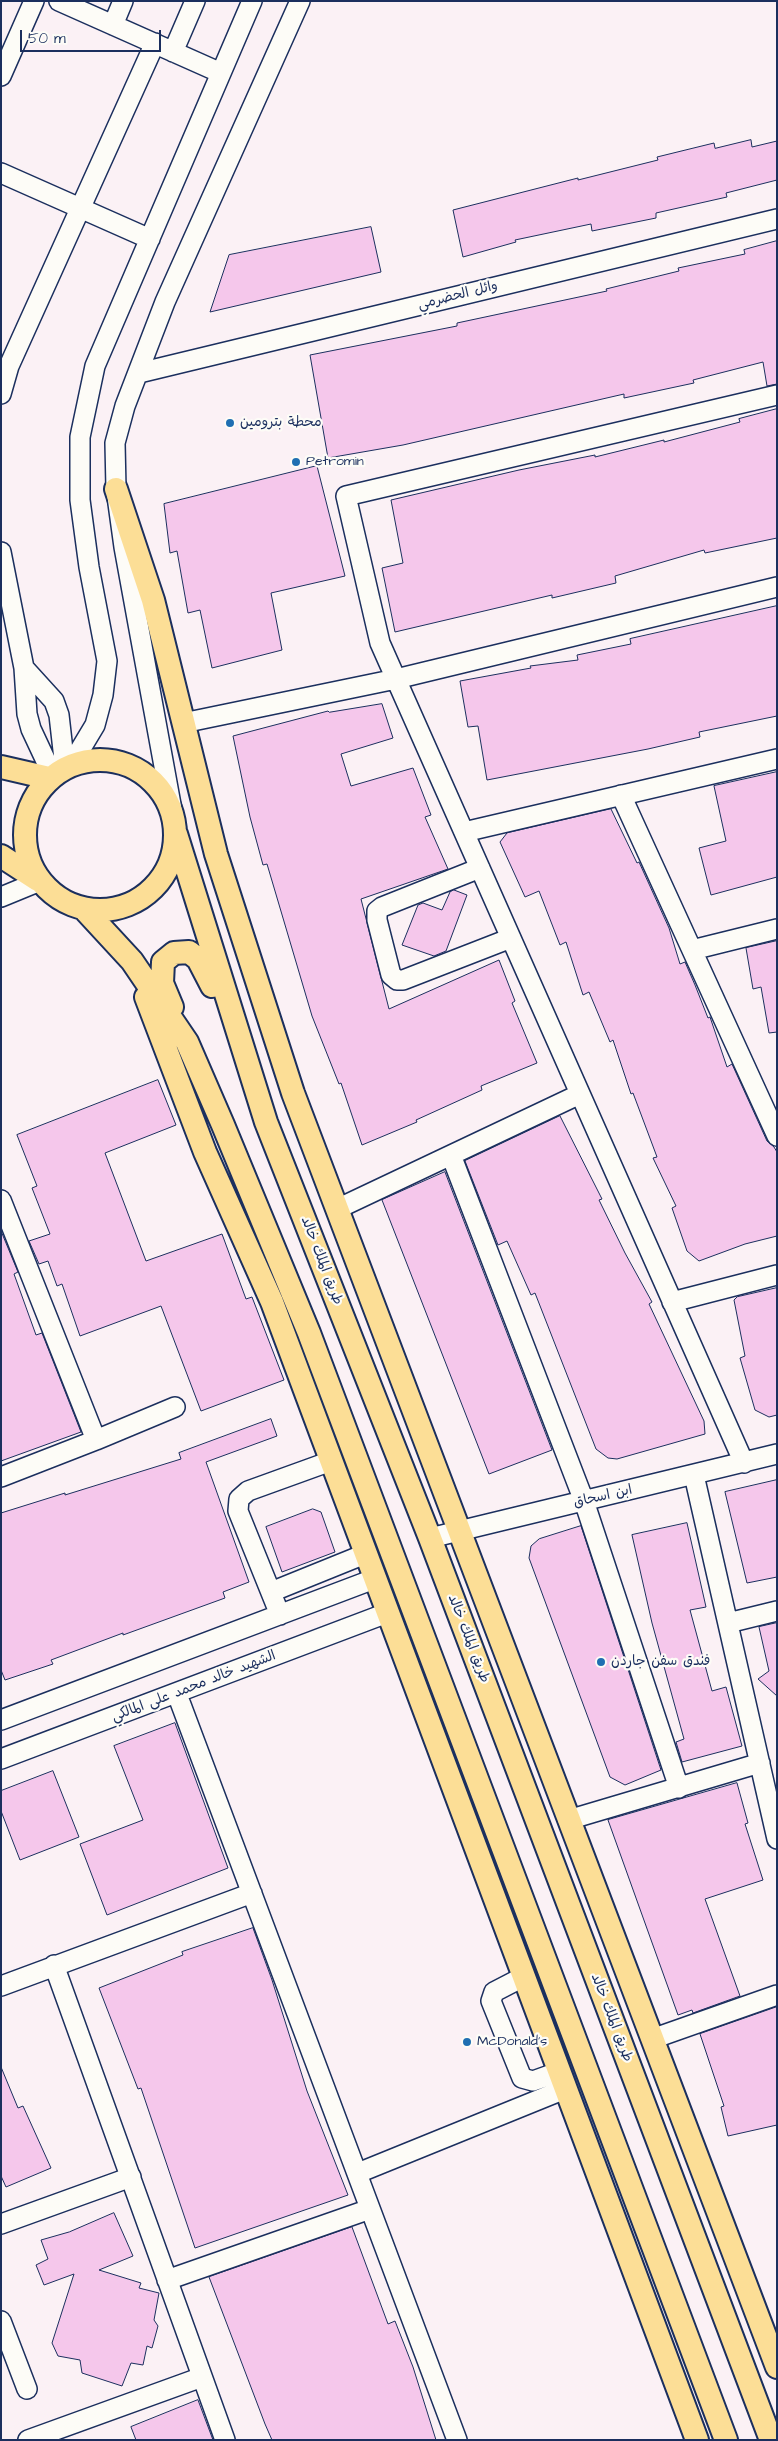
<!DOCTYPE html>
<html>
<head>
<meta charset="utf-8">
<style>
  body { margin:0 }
  #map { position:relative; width:778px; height:2441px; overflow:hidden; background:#fbf1f5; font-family:"Architects Daughter",sans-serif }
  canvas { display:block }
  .frame { position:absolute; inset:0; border:2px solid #1b2f5e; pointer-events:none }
  .scale { position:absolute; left:20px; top:30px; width:141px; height:22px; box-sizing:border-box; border:2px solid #1b2f5e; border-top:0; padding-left:6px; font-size:15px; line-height:18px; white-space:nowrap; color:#1b2f5e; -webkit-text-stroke:4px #fdfcf7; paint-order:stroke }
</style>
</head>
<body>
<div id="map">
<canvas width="778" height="2441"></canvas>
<div class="frame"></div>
<div class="scale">50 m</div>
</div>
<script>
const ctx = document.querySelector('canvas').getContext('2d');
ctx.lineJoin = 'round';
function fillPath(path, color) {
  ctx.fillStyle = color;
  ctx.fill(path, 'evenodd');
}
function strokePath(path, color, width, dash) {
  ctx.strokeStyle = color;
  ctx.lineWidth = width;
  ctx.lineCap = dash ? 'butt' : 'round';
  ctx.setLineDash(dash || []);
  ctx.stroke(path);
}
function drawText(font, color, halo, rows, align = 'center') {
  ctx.font = font + ' "Architects Daughter","Playpen Sans Arabic",sans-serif';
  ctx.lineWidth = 4.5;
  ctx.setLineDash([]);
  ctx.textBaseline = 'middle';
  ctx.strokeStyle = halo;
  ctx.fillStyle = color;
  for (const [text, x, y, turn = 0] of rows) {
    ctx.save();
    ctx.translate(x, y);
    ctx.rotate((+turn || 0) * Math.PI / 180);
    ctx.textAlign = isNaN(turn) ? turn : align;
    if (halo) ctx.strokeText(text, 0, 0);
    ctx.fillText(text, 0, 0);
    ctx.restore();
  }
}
const building = new Path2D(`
  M751 140 752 147 777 141V180L726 193 727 197 656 213V218L592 231 591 224 515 240 516 242 463 257 453 210 578 178V180L658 160 657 157 714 143 715 148Z
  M371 227 381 272 210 312 229 255Z
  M777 241V384L767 386 763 362 693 380 694 383 624 398V394L403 445 328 458 310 355 457 326V323L607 291 606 289 679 271 678 268 745 254 744 250Z
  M777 409V538L705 553 704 550 615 576 616 583 552 598V595L395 632 382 568 403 563 391 500 519 470 595 455V457L664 440V442L740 422 739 419Z
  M317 466 345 576 271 593 282 650 212 668 200 610 188 613 177 551 170 553 164 504Z
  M777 606V716L699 732 700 737 648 749 487 780 478 726 468 727 460 681 531 668 530 666 578 660 577 655 631 644 630 639Z
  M382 704 393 738 341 754 351 786 413 768 431 815 425 817 448 869 361 899 389 1009 499 960 515 1001 512 1003 537 1063 481 1086 482 1090 416 1120 417 1122 362 1145 341 1083 339 1084 312 1016 267 864 263 865 250 817 233 736 328 711 329 712Z
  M777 772V877L711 895 699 848 726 841 714 786Z
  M611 809 637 863 639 862 669 928 680 964 685 962 695 985 708 1018 710 1017 727 1067 732 1064 767 1141 774 1147 777 1152V1236L745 1244 699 1261 687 1251 672 1208 676 1206 653 1158 657 1157 633 1093 631 1094 613 1040 610 1042 589 992 583 995 566 942 560 945 539 891 525 897 500 842 507 833Z
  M454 890 467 895 446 951 434 956 402 945 418 905 423 903 442 910 450 892Z
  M777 941V1032L769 1033 761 987 753 989 746 948Z
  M158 1080 176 1125 105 1153 146 1261 222 1234 246 1299 252 1297 284 1380 201 1411 161 1306 80 1336 62 1284 57 1286 48 1261 39 1264 29 1241 50 1234 32 1188 37 1186 17 1135Z
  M560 1116 602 1199 599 1200 625 1253 652 1302 649 1304 704 1421 705 1434 617 1459 608 1458 596 1449 535 1293 531 1295 507 1241 498 1245 465 1161Z
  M445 1172 552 1450 489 1474 382 1200Z
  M1 1231 18 1272 14 1274 36 1335 42 1333 81 1432 1 1461Z
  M777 1288V1415L769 1417 755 1410 740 1358 745 1356 734 1300 737 1297Z
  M271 1419 277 1436 206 1462 249 1582 223 1592 225 1598 123 1635V1633L51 1660 53 1664 5 1680 1 1670V1513L65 1493V1495L181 1459 179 1453Z
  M777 1480V1577L747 1583 725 1492Z
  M313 1509 321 1512 335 1552 282 1572 266 1527Z
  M687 1523 706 1607 690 1610 712 1691 726 1687 742 1746 682 1762 676 1742 684 1739 652 1623 632 1535Z
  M581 1526 661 1770 625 1785 610 1777 529 1558 531 1546 539 1539Z
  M777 1623V1696L758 1679 769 1671 759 1627Z
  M175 1723 228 1868 107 1915 80 1844 143 1820 114 1746Z
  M53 1771 79 1837 20 1860 1 1811V1791Z
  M737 1783 748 1823 745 1824 763 1880 705 1899 740 1996 693 2013 692 2010 678 2015 608 1820Z
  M253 1928 272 1980 307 2091 348 2195 195 2248 141 2088 138 2089 99 1988 183 1955 182 1952Z
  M777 2007V2125L728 2136 721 2107 724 2106 700 2034Z
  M1 2067 18 2108 23 2106 51 2168 6 2187 1 2176Z
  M114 2213 133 2256 99 2270 141 2283 139 2288 159 2293 154 2320 158 2326 152 2348 147 2346 143 2365 131 2363 122 2386 82 2373 80 2360 58 2356 52 2343 74 2274 44 2285 36 2265 48 2259 41 2240 69 2232Z
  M352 2227 388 2324 395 2321 413 2367 436 2440H272L265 2424 209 2277Z
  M198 2400 213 2440H136L131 2427Z`);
fillPath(building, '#f5c7eb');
strokePath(building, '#1b2f5e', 1);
const minor = new Path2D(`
  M59 1 221 73
  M113 25 123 1
  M173 52 195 1
  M1 76 34 1
  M1 173 150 239
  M139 373 777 219
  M1 394 9 366 155 43
  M1 552 24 668 27 714 31 729 53 776
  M24 668 54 701 59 715 65 768
  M183 723 396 679 777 587
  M71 765 95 725 103 695 107 661 89 567 80 500V437L95 366 252 1
  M621 795 777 1136
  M172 810 124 547 116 489 115 443 125 406 165 302 300 1
  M464 832 777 759
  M480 868 382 907 377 911V920L391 975 397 980H403L511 938
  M1 897 40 881
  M692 950 777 929
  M451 1155 584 1501 679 1788
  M1 1200 96 1440 175 1407
  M337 1209 580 1094
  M672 1302 777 1275
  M744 1463 380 643 346 496 777 395
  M694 1475 777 1839
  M1 1477 96 1440
  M430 1538 777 1454
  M271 1592 365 1554
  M280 1615 238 1511 239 1499 248 1491 331 1461
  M728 1623 777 1611
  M177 1694 457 2440
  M1 1720 374 1579
  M1 1759 387 1613
  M568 1820 760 1763
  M54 1965 225 2440
  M523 1977 494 1992 491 2001 522 2078 533 2081 558 2072
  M1 1986 252 1893
  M652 2039 777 1995
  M358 2173 565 2089
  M1 2224 131 2177
  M167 2280 370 2209
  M1 2321 27 2389
  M28 2440 202 2377`);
const major = new Path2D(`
  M116 489 153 600 216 854 293 1093 777 2367
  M25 835a75 75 0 1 1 150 0a75 75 0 1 1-150 0Z
  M1 767 49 778
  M176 834 266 1122 430 1538 771 2440
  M1 856 38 880
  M84 909 132 961 187 1042 223 1125 309 1333 726 2440
  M146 997 205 1152 272 1302 697 2440
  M172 1007 162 983 163 962 174 953 189 952 198 959 212 986`);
strokePath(minor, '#1b2f5e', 22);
strokePath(major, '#1b2f5e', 26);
strokePath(minor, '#fdfcf7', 19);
strokePath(major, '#fcde96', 22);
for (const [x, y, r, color] of [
  [230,423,5,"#1f6fb2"],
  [296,462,5,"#1f6fb2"],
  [601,1662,5,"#1f6fb2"],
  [467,2042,5,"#1f6fb2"]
]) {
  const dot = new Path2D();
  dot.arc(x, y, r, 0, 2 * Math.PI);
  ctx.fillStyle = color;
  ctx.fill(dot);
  strokePath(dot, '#fdfcf7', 2);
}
drawText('14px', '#1b2f5e', '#fdfcf7', [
  ["وائل الحضرمي",458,296,-14],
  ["طريق الملك خالد",321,1261,69],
  ["ابن اسحاق",603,1497,-13],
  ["طريق الملك خالد",468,1639,69],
  ["الشهيد خالد محمد على المالكي",194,1687,-21],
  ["طريق الملك خالد",611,2018,69]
]);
drawText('14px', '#1b2f5e', '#fdfcf7', [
  ["محطة بترومين",240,423],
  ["Petromin",306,462],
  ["فندق سفن جاردن",611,1662],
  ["McDonald's",477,2042]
], 'left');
</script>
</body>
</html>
